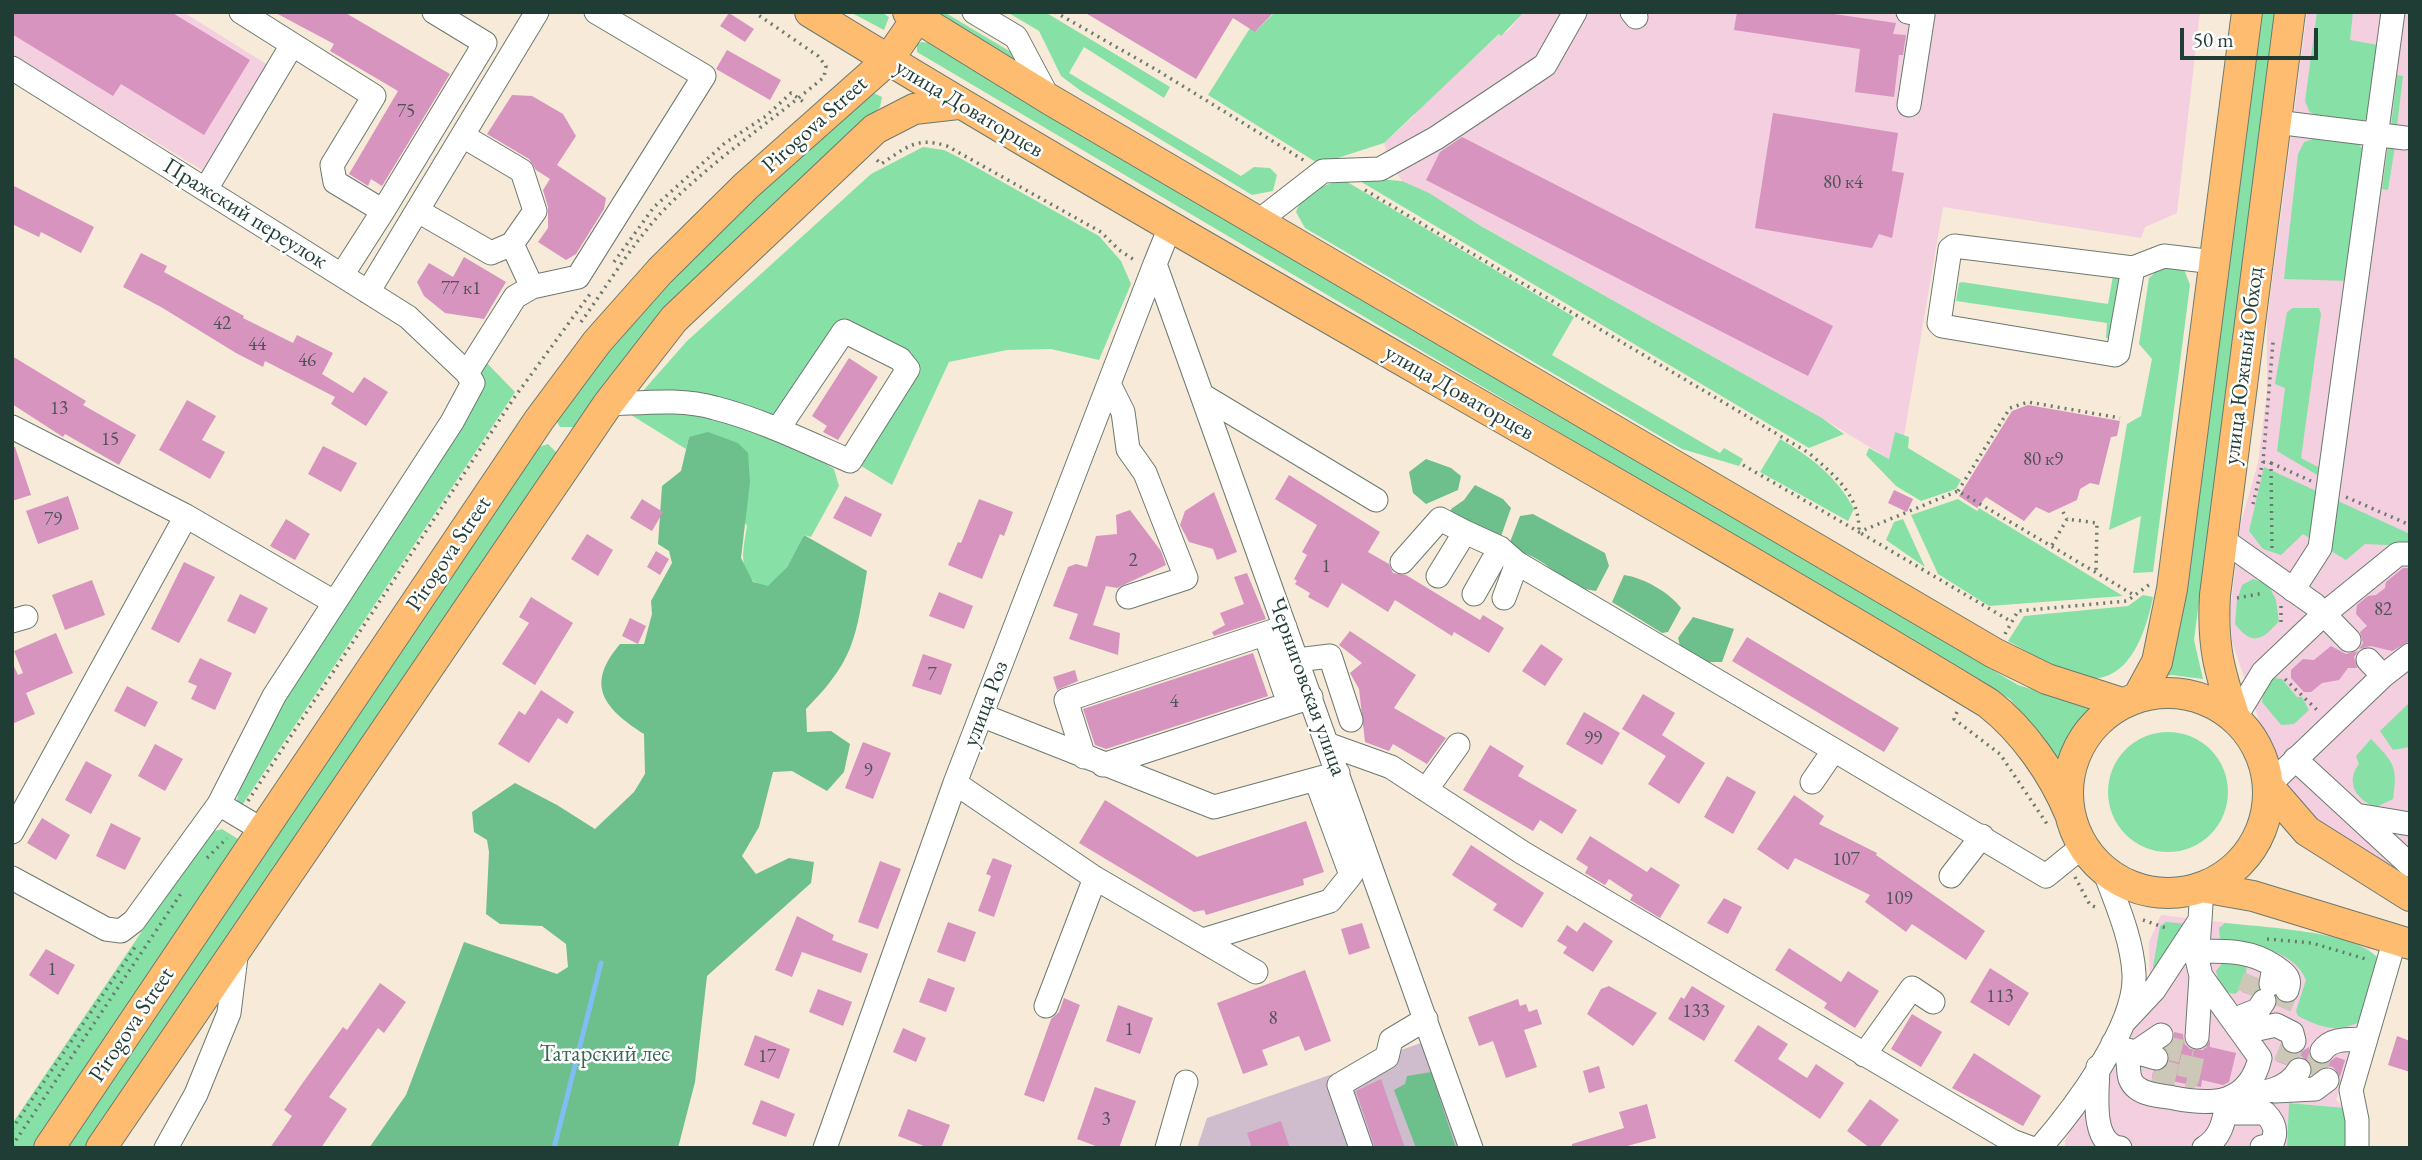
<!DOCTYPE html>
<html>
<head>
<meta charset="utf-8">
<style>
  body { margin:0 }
  #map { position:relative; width:2422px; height:1160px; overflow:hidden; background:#f8ead9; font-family:"EB Garamond",serif }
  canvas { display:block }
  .frame { position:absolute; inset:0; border:14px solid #1f3d34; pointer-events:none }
  .scale { position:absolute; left:2180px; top:28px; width:138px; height:32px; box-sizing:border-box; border:4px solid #1f3d34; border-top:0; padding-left:9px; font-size:21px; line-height:24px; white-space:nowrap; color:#1f3d34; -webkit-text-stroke:5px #fff; paint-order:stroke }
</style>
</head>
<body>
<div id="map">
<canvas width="2422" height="1160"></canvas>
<div class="frame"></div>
<div class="scale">50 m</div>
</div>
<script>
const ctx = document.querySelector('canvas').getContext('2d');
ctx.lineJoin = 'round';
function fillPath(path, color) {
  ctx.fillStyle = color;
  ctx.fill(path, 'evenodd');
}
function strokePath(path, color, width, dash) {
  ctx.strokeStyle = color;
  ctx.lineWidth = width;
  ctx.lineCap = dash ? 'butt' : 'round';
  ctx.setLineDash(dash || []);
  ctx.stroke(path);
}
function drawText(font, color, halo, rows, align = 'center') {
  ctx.font = font + ' "EB Garamond",serif';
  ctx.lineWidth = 5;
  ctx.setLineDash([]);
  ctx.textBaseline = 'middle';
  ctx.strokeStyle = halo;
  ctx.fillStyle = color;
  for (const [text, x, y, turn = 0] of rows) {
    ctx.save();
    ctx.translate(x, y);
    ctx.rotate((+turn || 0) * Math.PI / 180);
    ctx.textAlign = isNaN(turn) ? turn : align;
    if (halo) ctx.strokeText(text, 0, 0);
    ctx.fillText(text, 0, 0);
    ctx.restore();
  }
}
fillPath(new Path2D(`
  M12 12H183L284 75 217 179 12 55Z
  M1524 12H2200L2177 213 2145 227 2141 238 1943 207 1904 436 1895 433 1889 459 1822 418 1402 181 1389 160 1384 143 1415 115 1413 113 1500 34 1508 31Z
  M2307 12H2410V885L2321 827 2292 796 2263 731 2232 642 2230 611 2241 522 2258 463 2267 392V322Z
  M2161 915 2313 933 2370 948 2368 1015 2336 1100 2346 1108 2290 1103 2287 1148H2065V1141L2078 1114 2150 983 2149 942Z`), '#f3cfdf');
fillPath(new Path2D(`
  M1421 1043 1458 1148H1197L1207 1118Z`), '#cfbdce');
fillPath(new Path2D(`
  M850 12H881L889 17 884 30Z
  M925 12H944L1016 55 1017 61Z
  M1007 12H1045L1170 87 1164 98 1084 47 1069 73 1241 176 1254 167 1270 168 1277 175 1273 191 1252 195 1081 91 1061 76 1039 31Z
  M1275 12H1524L1501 36 1499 34 1384 143 1319 164 1208 95 1250 28 1256 31Z
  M2259 12H2276L2194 640 2203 679 2172 675 2159 677 2178 637Z
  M2317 12H2353L2350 40 2378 45 2370 115 2362 122 2318 117 2309 111 2305 101Z
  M921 42 933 43 2018 685 2097 709 2083 721 2062 763 2010 699 917 52V45Z
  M2397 75 2403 76 2397 126H2391Z
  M869 91 882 97 880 107 574 427H560L556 420 645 299Z
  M2317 138 2356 142 2365 151 2350 281 2284 279 2298 154 2304 142Z
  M2388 145 2395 146 2388 190 2382 189Z
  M923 147 944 150 958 157 1099 236 1121 261 1131 284 1099 360 1051 349 1007 350 949 362 892 485 858 464 916 373 853 328 777 423 634 401 687 341 871 174Z
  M1353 177 1402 181 1429 193 1481 226 1822 418 1844 434 1809 448Z
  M1344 180 1574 317 1552 355 1720 453 1724 448 1743 459 1739 466 1682 449 1305 228 1296 212C1303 192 1325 184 1344 180Z
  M2161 267 2184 269 2190 285 2153 572 2133 573 2141 516 2109 530 2127 424 2141 416 2152 359 2139 344 2149 278Z
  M2113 276 2120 277 2111 338H2106L2107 323 1956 301 1959 283 1962 282 2108 304Z
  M2293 308H2319L2321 314 2301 458 2320 468 2319 476 2277 451 2285 388 2275 384 2287 312Z
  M482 358 515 392 241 807 237 801 239 788 283 696 481 385Z
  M711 412 781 436 834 469 839 486 811 537 804 535 787 567 768 587C735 581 743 550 747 526L689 437 686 449 628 413Z
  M1895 432 1909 437 1908 448 1961 480 1956 489 1921 501 1896 486 1866 455 1869 448 1889 459Z
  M1780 439C1811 457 1837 477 1854 509L1848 521 1760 472Z
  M548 444 557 453 91 1148H65L539 447Z
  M2264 467 2410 534V546L2365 544 2346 560 2303 534 2281 555 2263 549 2249 531Z
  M1958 499 1977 511 1979 508 2123 596 1989 606 1938 574 1911 515Z
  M1903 519 1925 567 1886 540 1894 522Z
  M2253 579 2268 584 2276 600 2279 621C2262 641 2252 646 2235 624L2237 600 2242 585Z
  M2143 595 2153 597C2145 637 2125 695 2071 674 2050 666 2029 652 2008 641L2024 616 2128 606Z
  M2275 678 2282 679 2297 697H2302L2309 710 2294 724 2281 725 2262 702 2265 684Z
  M2410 702V747L2393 750 2380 731Z
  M2108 792a60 60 0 1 1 120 0a60 60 0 1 1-120 0Z
  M2371 739C2394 763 2398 766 2393 799L2376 807C2356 800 2345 782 2359 764L2356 756Z
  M222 829 238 839 236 859 42 1148H12V1124L208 833Z
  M2166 922 2191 924 2156 970 2153 967 2160 926Z
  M2225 923C2261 927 2355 931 2378 958L2362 1021C2337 1033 2322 1028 2298 1016L2296 1011 2306 980C2293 948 2249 945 2220 940L2219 928Z
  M2224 961 2246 965C2248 974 2243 989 2235 994L2225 992 2219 983 2216 971Z
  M2289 1103 2346 1108 2348 1148H2287Z`), '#87e1a7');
fillPath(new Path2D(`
  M708 432 738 443 748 453 750 482 741 558 753 582 768 586 787 567 804 535 867 571C856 637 855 660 806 709L807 732 831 731 850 744 844 772 827 791 792 771 773 772 759 827 742 856 756 874 789 858 814 862 811 883 707 976 695 1082 678 1148H369L406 1095 464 942 557 974 568 967 566 944 542 926 500 924 486 914 489 852 487 840 474 832 472 812 515 783 557 805 595 829 634 792 645 774 644 734C605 709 584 686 620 644H644L652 614 651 601 672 563 669 551 658 544 662 486 681 471 689 437Z
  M1426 459 1451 468 1461 476 1458 490 1426 504 1413 493 1409 472Z
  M1475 485 1503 499 1511 508 1500 539 1478 526 1462 523 1451 516V509L1464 500Z
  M1533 514 1605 553 1609 566 1596 591C1565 587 1558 570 1533 557 1525 552 1517 553 1508 547L1520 516Z
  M1624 575C1644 578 1669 592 1681 608L1668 632 1662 633 1612 602Z
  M1693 617 1734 629 1722 662H1708L1680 646 1678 638Z
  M1431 1072 1456 1148H1416L1394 1090 1405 1084 1407 1076Z`), '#6dbf8c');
strokePath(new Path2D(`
  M554 1148 601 963`), '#80bdf3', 5);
fillPath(new Path2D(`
  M12 12H171L250 60 204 135 121 84 113 96 12 34Z
  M274 12H344L450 74 382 186 371 179 368 186 349 174 398 91 330 51 334 44Z
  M1084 12H1274L1255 32 1233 18 1196 79Z
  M1737 12H1820L1896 23 1893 34 1906 35 1903 55H1899L1894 97 1855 92 1860 49 1734 30Z
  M729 13 754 29 745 42 720 26Z
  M727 50 781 80 770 100 716 69Z
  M512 95 532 96 563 114 576 136 557 165 606 198 604 209 576 254 566 260 538 242 548 228V207L543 190 550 179 536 170 529 159 487 134Z
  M1773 113 1898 133 1892 171 1904 173 1892 238 1879 234 1872 248 1755 228Z
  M1462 137 1833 326 1808 376 1426 180 1440 152Z
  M12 185 94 227 81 253 41 232 39 237 12 224Z
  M141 253 167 266 164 272 244 316 243 318 293 343 297 335 333 353 322 374 353 393 364 377 388 392 366 426 331 404 335 397 265 361 263 367 236 353 161 307 123 287Z
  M464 257 506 282 484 319 445 313 424 296 417 282 429 263 453 277Z
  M12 356 86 401 83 405 136 435 119 465 65 434 63 437 12 404Z
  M849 358 878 377 838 440 823 432 827 426 812 416Z
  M187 400 216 416 202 440 225 452 210 479 159 450Z
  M2028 405 2120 421 2117 436 2111 437 2099 485 2090 483 2080 489 2077 500 2049 513 2036 507 2024 521 1986 497 1977 508 1959 496 2012 411Z
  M323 446 357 463 341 492 308 474Z
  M12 447H15L31 495 12 501Z
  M1289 475 1380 532 1368 552 1389 564 1393 573 1406 575 1480 620 1483 615 1504 628 1489 653 1454 632 1452 636 1395 600 1388 612 1342 583 1328 608 1308 597 1310 593 1295 584 1297 581 1294 579 1307 555 1302 552 1317 525 1275 499Z
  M1894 490 1913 499 1907 512 1888 503Z
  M1214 492 1237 552 1217 560 1213 549 1189 542 1180 525 1185 511Z
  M68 496 79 529 38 544 26 511Z
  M845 496 882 514 871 537 833 518Z
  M642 499 663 512 652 531 630 518Z
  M979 499 1013 512 1004 536 1000 534 982 579 948 565 958 542 961 543Z
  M1130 510 1161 551 1166 565 1117 588 1106 586 1093 625 1120 633 1118 655 1069 639 1078 614 1053 606 1068 567 1076 564 1087 567 1096 536 1117 534 1116 515Z
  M286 519 310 534 295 560 270 546Z
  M587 534 613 550 598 576 571 559Z
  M656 551 669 559 660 575 647 567Z
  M184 562 215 577 179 643 151 629Z
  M2403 568H2410V641L2392 651 2371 646 2359 649 2363 643 2360 632 2367 626 2356 614 2357 605 2368 596 2376 595 2385 588 2386 582Z
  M1247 573 1266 619 1214 636 1212 632 1225 625 1220 613 1244 604 1234 577Z
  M92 580 105 615 65 630 52 595Z
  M939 592 973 606 964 629 929 616Z
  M240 594 268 608 255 634 227 621Z
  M531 597 573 623 535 685 502 664 529 623 519 617Z
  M630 618 646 626 638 644 622 636Z
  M1350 631 1416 675 1394 708 1446 738 1427 764 1393 744 1389 751 1365 742 1359 689 1350 673 1362 663 1339 645Z
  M56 633 73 673 26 693 35 714 12 724V662L18 675 23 673 14 651Z
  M1747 637 1899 728 1884 752 1732 661Z
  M1541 644 1563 659 1545 686 1522 671Z
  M2331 646 2346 654 2358 651 2354 657 2357 668H2348L2339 680 2322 683 2311 692H2304L2291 678V670L2303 659 2314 660Z
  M1253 653 1268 696 1106 749 1095 745 1083 709Z
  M923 654 952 664 941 695 912 686Z
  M200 658 232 673 215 710 191 699 197 686 188 682Z
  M1075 670 1078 681 1057 690 1053 677Z
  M127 686 158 702 145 727 114 711Z
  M541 690 574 712 567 724 558 718 529 763 498 744 519 711 525 715Z
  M1643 694 1675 713 1662 735 1705 763 1679 804 1648 784 1666 756 1622 729Z
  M1584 712 1620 733 1602 765 1566 744Z
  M863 742 891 753 873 799 845 788Z
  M155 744 183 759 165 791 138 776Z
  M1490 745 1524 766 1518 776 1577 810 1562 834 1540 820 1533 831 1463 790Z
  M86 761 112 775 91 814 65 800Z
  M1727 776 1756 792 1733 834 1704 817Z
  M1794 795 1824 816 1819 824 1877 853 1876 855 1985 931 1966 960 1912 924 1906 932 1865 902 1870 895 1795 858 1788 870 1757 849Z
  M1105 800 1197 857 1306 821 1324 872 1303 879 1304 885 1206 915 1204 910 1194 912 1079 843Z
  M42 818 70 835 56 860 27 843Z
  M111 823 141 838 125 870 96 856Z
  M1590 836 1647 872 1651 867 1680 885 1660 918 1630 900 1633 895 1609 879 1605 885 1585 873 1588 867 1576 859Z
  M1471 845 1544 893 1522 928 1493 910 1497 904 1452 875Z
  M993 858 1012 865 994 917 978 911 991 876 986 874Z
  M880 861 901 869 878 929 858 922Z
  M1724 898 1742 907 1728 934 1707 923Z
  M797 916 834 935 832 940 868 954 861 973 802 952 792 977 775 970Z
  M948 922 976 932 965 962 937 952Z
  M1584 922 1613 941 1593 972 1563 953 1567 947 1557 941 1567 925 1577 932Z
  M1362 923 1370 948 1349 955 1341 929Z
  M1789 948 1841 982 1848 971 1879 991 1855 1028 1824 1008 1827 1003 1775 970Z
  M46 949 75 965 58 995 29 975Z
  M1990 968 2029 993 2009 1026 1970 1002Z
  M1305 970 1331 1041 1305 1051 1299 1036 1262 1050 1268 1065 1243 1074 1217 1003Z
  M2249 975 2258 978V989L2251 995 2242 992Z
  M928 978 955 988 946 1012 919 1002Z
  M380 983 406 1002 384 1033 378 1028 329 1097 347 1109 321 1148H270L292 1116 284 1110 304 1081 343 1027 347 1030Z
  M1609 986 1657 1013 1633 1046 1587 1014 1601 989Z
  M1692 986 1725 1006 1704 1041 1668 1019 1681 997 1684 999Z
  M818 989 852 1002 843 1026 809 1012Z
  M1064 998 1080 1005 1044 1102 1024 1095 1051 1019 1059 1012Z
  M1518 999 1520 1006 1526 1004 1529 1012 1537 1009 1542 1024 1524 1030 1537 1067 1506 1078 1493 1041 1479 1046 1468 1017Z
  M1118 1005 1153 1018 1140 1054 1106 1041Z
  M1912 1014 1942 1032 1921 1067 1891 1049Z
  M1758 1025 1788 1044 1778 1059 1807 1078 1816 1064 1844 1083 1820 1119 1734 1061Z
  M903 1028 926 1038 916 1062 893 1052Z
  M2174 1032 2183 1034 2184 1043 2190 1049 2203 1050 2210 1040V1047L2236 1053 2229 1082 2223 1085 2202 1080 2201 1087 2152 1077 2153 1072 2165 1068 2169 1062 2166 1048 2174 1040Z
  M755 1035 790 1049 779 1079 744 1065Z
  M2397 1036 2410 1041V1072L2388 1065Z
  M2281 1046 2291 1055 2298 1054 2309 1047V1056L2318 1064H2327L2336 1057 2345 1060 2340 1077 2333 1067 2326 1066 2312 1074 2311 1064 2301 1056 2293 1058 2286 1065 2276 1061Z
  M1974 1053 2041 1096 2023 1126 1952 1088Z
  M1599 1066 1605 1088 1589 1093 1583 1071Z
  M1381 1079 1405 1148H1375L1356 1091Z
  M1095 1087 1136 1101 1119 1148H1101L1077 1139Z
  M1870 1099 1899 1120 1879 1148H1870L1847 1131Z
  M761 1100 795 1114 786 1137 752 1124Z
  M1647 1104 1656 1138 1620 1148H1572V1144L1624 1128 1619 1112Z
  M908 1109 950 1125 941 1148H929L898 1136Z
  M1281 1121 1290 1148H1252L1247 1133Z`), '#d694bf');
strokePath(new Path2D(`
  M2248 994 2255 977
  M2280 1007 2287 990
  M2159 1046 2193 1054
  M2285 1064 2294 1041
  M2154 1070 2188 1078 2197 1037
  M2313 1075 2322 1051`), '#cdc7b8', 23, [23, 11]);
const minor = new Path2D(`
  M241 12 374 96 332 165 335 182 383 211 485 43 434 12
  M974 12 1016 37 1049 99
  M1632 12 1636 17
  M1908 12 1923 15 1909 105
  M12 68 408 317 467 373 473 383 452 422 274 696 219 804 134 921 121 931 106 929 12 878
  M2276 122 2405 138
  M206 189 292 45
  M418 211 491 253 512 244 535 211 522 171 463 136
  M1260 220 1323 171 1380 169 1436 138 1545 65 1575 12
  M1170 227 1155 264 1471 1148
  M512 244 532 287
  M2133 268 2118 353 2115 355 1942 326 1939 323 1950 249 1954 246 2133 268 2164 256 2214 262
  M342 275 383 211
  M368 292 537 12
  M467 373 515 297 532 287 578 277 704 76 596 12
  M1109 384 1123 412 1128 449 1145 473 1186 578 1128 597
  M1202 395 1376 500
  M608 404C643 403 681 398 715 408 762 420 806 442 850 461L908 369 900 359 844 331 778 429
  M12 427 186 516 334 602
  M2222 539 2315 605 2349 640
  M1402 562 1440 519 1465 532
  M1517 563 1834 750
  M1438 576 1465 532 1500 548 1517 563 1504 598
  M2293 590 2320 548 2393 12
  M1474 594 1500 548
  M12 621 26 617
  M1265 634 1289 704
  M1297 660 1330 656 1351 720
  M2383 676 2410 655
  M981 715 1214 807 1338 773
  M2235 718 2263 672 2324 614 2398 554H2410
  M1327 744 1391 767 1523 853 2012 1141 2031 1148
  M1084 757 1066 700 1285 627
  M2295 759 2410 865
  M1103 765 1311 697
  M1812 782 1834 750 2046 876 2083 846
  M955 783 1095 878 1256 972
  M2268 786 2383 676 2368 660
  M1426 790 1458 745
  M219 804 264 831
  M2356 815 2410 824
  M12 832 186 516
  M1951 876 1982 836
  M1203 940 1330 901 1351 875 1316 780
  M2198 951C2225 951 2251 950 2274 966L2271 984
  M2274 966C2284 973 2292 977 2287 990
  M1046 1006 1095 878
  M2233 1020 2258 1010 2264 1001
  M2124 1022 2154 990 2200 920 2202 887
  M2244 1032 2276 1025 2292 1033 2294 1041
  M2197 1037 2201 976
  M2113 1043C2139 1057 2120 1075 2137 1088 2146 1095 2162 1096 2174 1098 2214 1106 2249 1104 2260 1058L2201 976 2197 959 2200 920
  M2124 1049 2156 1058
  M2139 1050 2161 1035
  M2322 1051C2332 1037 2350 1040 2366 1039
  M1864 1055 1912 988 1933 1002
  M2098 1067C2098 1089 2089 1144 2120 1148
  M2275 1091 2315 1089 2327 1080
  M2233 1096C2258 1093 2286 1093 2299 1070
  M2225 1113H2265C2275 1123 2278 1132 2271 1145L2262 1147
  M166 1148 196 1094 229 1013 237 949
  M825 1148 955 783 1155 264
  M1167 1148 1186 1082
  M1361 1148 1339 1085 1387 1057 1391 1040 1426 1019
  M2040 1148C2073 1110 2137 1026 2134 974 2132 938 2116 903 2104 870
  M2204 1148C2222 1137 2224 1120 2228 1100
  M2357 1148V1120L2351 1090 2395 939`);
const major = new Path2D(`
  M810 12C1198 250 1599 467 1988 703 2023 730 2053 773 2070 814
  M908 12 1049 99 1994 653 2047 679 2122 703
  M2068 793a100 100 0 1 1 200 0a100 100 0 1 1-200 0Z
  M2138 697 2157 662 2172 589 2247 12
  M2235 718C2219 671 2212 645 2215 595L2290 12
  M2268 786 2307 831 2410 896
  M2202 887 2253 896 2410 944
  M49 1148 539 420 597 342 660 271 746 186 888 60 917 18
  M101 1148 608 404 674 319 875 129 914 109 958 104`);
strokePath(minor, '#6b7a6e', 25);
strokePath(major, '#6b7a6e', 32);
strokePath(new Path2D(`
  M1055 12 1155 69 1305 161
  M877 160 881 164C906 148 916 136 947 146L1101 232 1119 250 1136 261
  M1365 190 1809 453C1835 476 1860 495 1859 532L2012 622
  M614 262 654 207 725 143 766 116 791 93 805 103
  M581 322C607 286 631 246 660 214 709 162 770 123 824 77L826 66 818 56 754 12
  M2263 462 2271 463 2272 551
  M2271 463 2311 481
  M1743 465 1859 532 1958 491 2134 595
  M1958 491 2010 408 2028 402 2120 418
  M2346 497 2410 525
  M2253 504 2263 462 2273 342
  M2063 512 2067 519
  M2052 545 2067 519 2097 523 2096 572
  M2237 598 2264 593
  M2281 606V627
  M2005 634 2018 611 2127 601 2150 584
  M2285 679 2317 710
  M1957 712 1954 719 2000 754 2047 824
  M248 801 514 398 590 294
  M207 858 227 838
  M2075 877 2090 905 2095 907
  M2143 920 2169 929
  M2267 939 2312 943 2369 960
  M12 1129 135 947
  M12 1146 182 892`), '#6b7a6e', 3.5, [2, 5]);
strokePath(minor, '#fff', 23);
strokePath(major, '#fdbc70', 30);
drawText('19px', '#4d5357', null, [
  ["75",406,112],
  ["80 к4",1843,183],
  ["77 к1",461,289],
  ["42",222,324],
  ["44",257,345],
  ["46",307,361],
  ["13",59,409],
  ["15",110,440],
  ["80 к9",2043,460],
  ["79",53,520],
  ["2",1133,561],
  ["1",1326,567],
  ["82",2383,610],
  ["7",932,675],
  ["4",1174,702],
  ["99",1593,739],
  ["9",868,771],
  ["107",1846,860],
  ["109",1899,899],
  ["1",52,970],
  ["113",2000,997],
  ["133",1696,1012],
  ["8",1273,1019],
  ["1",1129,1030],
  ["17",767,1057],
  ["3",1106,1120]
]);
drawText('23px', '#1f3d34', '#fff', [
  ["улица Доваторцев",969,109,31],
  ["Pirogova Street",815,125,-42],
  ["Пражский переулок",245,214,32],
  ["улица Южный Обход",2244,366,-83],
  ["улица Доваторцев",1459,393,30],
  ["Pirogova Street",449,554,-56],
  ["Черниговская улица",1307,687,70],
  ["улица Роз",986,704,-69],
  ["Pirogova Street",132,1025,-56]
]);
drawText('23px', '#396651', '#fff', [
  ["Татарский лес",605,1055]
]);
</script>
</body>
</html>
